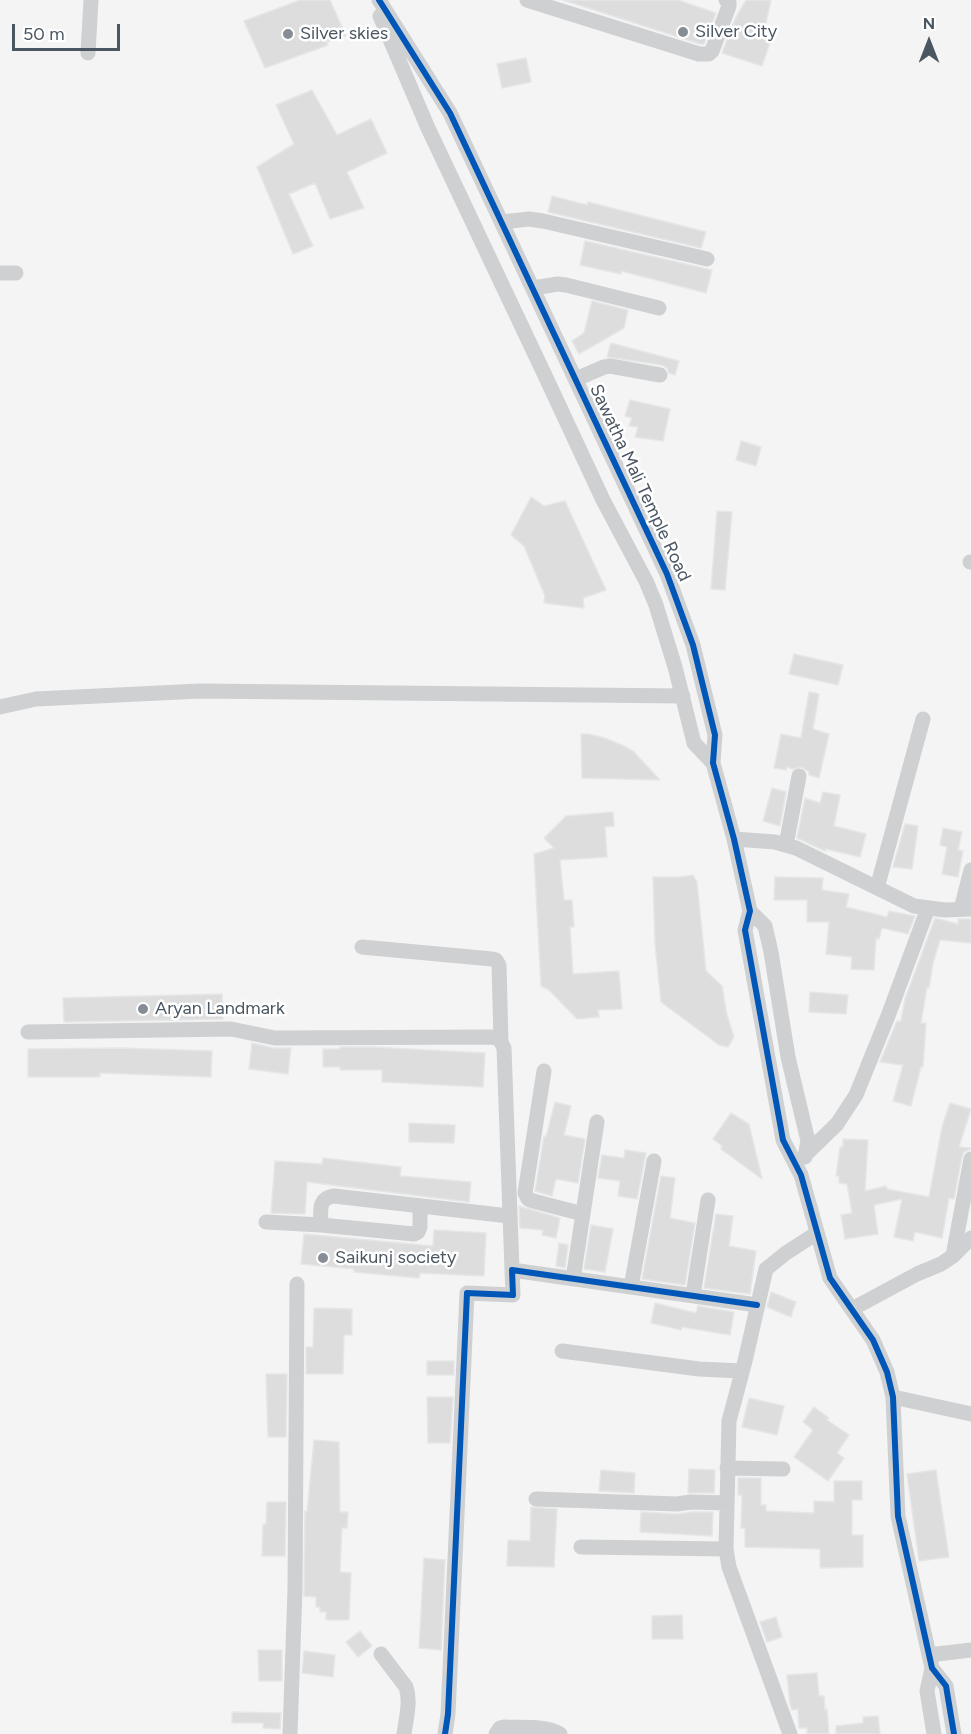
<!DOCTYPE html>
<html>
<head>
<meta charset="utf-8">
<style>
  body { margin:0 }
  #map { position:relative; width:971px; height:1734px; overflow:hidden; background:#f4f4f4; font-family:Figtree,sans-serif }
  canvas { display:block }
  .north { position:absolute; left:899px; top:12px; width:60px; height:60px; -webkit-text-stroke:4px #fff; paint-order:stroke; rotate:0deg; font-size:16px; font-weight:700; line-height:24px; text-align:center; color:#4a5661 }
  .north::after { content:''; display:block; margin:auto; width:21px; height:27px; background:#4a5661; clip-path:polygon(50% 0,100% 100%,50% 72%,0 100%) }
  .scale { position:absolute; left:12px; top:24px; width:108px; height:27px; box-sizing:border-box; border:3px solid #4a5661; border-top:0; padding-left:8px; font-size:18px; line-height:21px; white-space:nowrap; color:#4a5661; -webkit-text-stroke:4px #fff; paint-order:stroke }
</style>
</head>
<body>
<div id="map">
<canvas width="971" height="1734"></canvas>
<div class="north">N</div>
<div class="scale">50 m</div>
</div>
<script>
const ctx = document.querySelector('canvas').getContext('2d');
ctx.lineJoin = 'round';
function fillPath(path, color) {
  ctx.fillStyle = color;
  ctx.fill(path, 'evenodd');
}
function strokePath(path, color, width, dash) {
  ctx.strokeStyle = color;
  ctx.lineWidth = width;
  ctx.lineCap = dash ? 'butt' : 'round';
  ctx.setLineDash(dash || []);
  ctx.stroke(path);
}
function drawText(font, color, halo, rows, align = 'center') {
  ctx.font = font + ' Figtree,sans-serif';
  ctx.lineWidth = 5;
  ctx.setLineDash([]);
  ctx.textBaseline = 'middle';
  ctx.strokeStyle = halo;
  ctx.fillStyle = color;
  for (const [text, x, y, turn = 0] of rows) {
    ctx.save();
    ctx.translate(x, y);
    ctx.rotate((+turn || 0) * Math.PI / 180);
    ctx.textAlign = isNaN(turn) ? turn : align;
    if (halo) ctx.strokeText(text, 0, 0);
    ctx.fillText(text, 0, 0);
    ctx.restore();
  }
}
const building = new Path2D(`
  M300 0H330L346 36 327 42 328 45 265 68 244 21Z
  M563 0H678L716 13 704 44H700Z
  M746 0H771L765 28 774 31 762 66 722 53 735 19Z
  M526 58 531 82 502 88 497 64Z
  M312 90 337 135 371 119 387 153 347 172 364 208 330 219 315 183 289 194 313 246 293 254 257 167 294 144 276 105Z
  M552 196 587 205 588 202 706 232 701 248 548 212Z
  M585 241 712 270 706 293 621 271V274L580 265Z
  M592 301 628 310 624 328 579 354 572 341 584 333Z
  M611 343 679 361 675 375 669 373 667 368 662 365 607 357Z
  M630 400 670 409 663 441 635 437 638 427 629 426 632 418 625 416Z
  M741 441 761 447 756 466 736 460Z
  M531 497 544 506 565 501 606 590 583 598 584 608 544 603 545 596 524 546 511 535Z
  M717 511 732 512 725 590 711 589Z
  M794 654 843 665 838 685 789 674Z
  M809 692 819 694 813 729 829 734 819 778 809 775V772L801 767 793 769 787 767 786 770 774 768 781 734 801 738Z
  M581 734H589L605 738 624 746 633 751 660 780 582 778Z
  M772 788 786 792 780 826 763 821Z
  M823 792 840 795 834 826 866 834 860 857 826 849 825 851 797 838 805 798 820 803Z
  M613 812 614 826 605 827 607 857 560 860 564 900H572L574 927H570L573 974 619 971 622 1009 598 1010 599 1017 577 1019 549 990 541 986 534 854 554 848 544 838 566 816Z
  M905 824 918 826 912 869 893 867Z
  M943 828 962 832 958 850 963 851 958 877 942 874 947 847 940 845Z
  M693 875 697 882 706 971 722 986 727 1015 734 1037 728 1047 719 1045 661 1002 655 944 653 877H681Z
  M775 877 823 878 822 890 849 894 846 907 887 917 889 911 915 916 908 934 882 928 879 939 876 938 874 970 851 969 852 957 826 954 829 922H807V900H774Z
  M935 918 958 924V919H971V943L940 940 933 963 929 988 927 987 921 1023H926L923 1067H921L911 1106 893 1101 903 1065 880 1062 897 1021H901L905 999Z
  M810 992 848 995 846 1014 809 1012Z
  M222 994 223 1019 64 1022 63 998Z
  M252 1043 273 1048H291L288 1074 249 1069Z
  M340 1047H371L485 1053 483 1087 382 1082V1070H340V1067H323V1049H340Z
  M121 1048 212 1051 211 1077 100 1073V1077H28V1049Z
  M555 1102 571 1106 564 1135 585 1139 578 1183 556 1179 552 1196 535 1191 544 1136 546 1137Z
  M950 1103 971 1109 959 1147 971 1148V1149L964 1152 962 1157 954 1199 949 1198 942 1238 915 1232 913 1241 894 1237 902 1199 874 1205 878 1234 845 1239 841 1215 852 1213 847 1184 839 1183V1176H836L840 1147H843V1139L868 1140 865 1191 886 1186 887 1189 929 1197 942 1127Z
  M731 1113 749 1124 762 1179 721 1149 722 1146 713 1139Z
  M409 1123 455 1125 454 1143 409 1142Z
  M625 1150 646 1153 637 1199 618 1196 620 1181 598 1178 602 1155 624 1158Z
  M323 1158 401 1167 400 1176 471 1182 469 1202 307 1182 305 1214 271 1213 275 1161 322 1164Z
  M661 1176 675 1178 670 1218 695 1223 685 1285 642 1279Z
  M519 1206 560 1218 556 1238 542 1235 543 1230 520 1228Z
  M716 1214 733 1216 729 1246 756 1251 750 1294 704 1288Z
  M591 1225 613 1229 605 1272 584 1269Z
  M434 1230 486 1233 484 1276 420 1273 419 1278 354 1272V1269L301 1264 304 1234 433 1246Z
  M559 1243 568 1245 565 1268 556 1266Z
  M771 1292 796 1302 791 1317 767 1307Z
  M655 1303 696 1313 698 1306 734 1312 730 1335 682 1327 681 1330 651 1323Z
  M314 1308 352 1309V1335H344L343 1374H306V1347H313Z
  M427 1361H454V1375H427Z
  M266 1374H287L286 1437H268Z
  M427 1397H453L450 1443H428Z
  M749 1398 784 1406 777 1435 742 1427Z
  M814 1407 829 1418 827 1420 849 1435 837 1453 844 1458 828 1481 794 1457 813 1430 803 1422Z
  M314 1440 339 1442 340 1512H348L347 1528H342L340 1572 351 1573 349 1620H326V1612H320V1607H316V1597L304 1596 305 1511 307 1512Z
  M689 1469 715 1470 714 1493H688Z
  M601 1470 635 1473 634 1493 599 1491Z
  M936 1470 949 1557 919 1561 907 1474Z
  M738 1478H761V1505H766V1511L814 1513V1501L834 1502V1481H862V1500H852V1535H863V1567L820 1568V1549L745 1547V1528H741L742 1495H738Z
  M267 1502H286L285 1556H262L263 1524H266Z
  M531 1507 557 1509 554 1567 507 1566 508 1540 530 1541Z
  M641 1512 677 1514 692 1512H713L712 1536 640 1532Z
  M424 1558 445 1560 441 1650 419 1648Z
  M682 1615 683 1639H652V1616Z
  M776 1617 782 1637 767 1642 760 1622Z
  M360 1631 372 1646 358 1657 346 1642Z
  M258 1650H282V1681H259Z
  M304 1651 335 1655 333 1677 302 1673Z
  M817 1673 819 1696H824L825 1710 827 1709 829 1734H807V1728H799L798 1709 792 1710 790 1704 787 1675Z
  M232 1712 281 1713 280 1729 263 1728V1723H232Z
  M878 1716 880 1734H836V1726L863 1723V1717Z`);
fillPath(building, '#ddddde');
strokePath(building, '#e5e6e7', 1.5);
strokePath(new Path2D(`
  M379 0 450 113 667 574 693 645 715 735 713 763 734 839 750 911 745 930 783 1140 801 1175 830 1278 873 1340 887 1372 893 1397 898 1516 932 1668 946 1686 954 1734
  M527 0 699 54H709L712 51 729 6V2L726 0
  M380 16 428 128 549 384 603 500 646 581 656 605 675 667 694 743 713 763
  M88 53 91 0
  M502 222 529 219 543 221 707 259
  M0 273H16
  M533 288 558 284 566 285 659 308
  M576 379 604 367 610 366 660 375
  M970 562H971
  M0 707 36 699 200 691 683 696
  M734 839 775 842 796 848 914 906 945 910 971 909
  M786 845 799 776
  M877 888 923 719
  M961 909 971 870
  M750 911 765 926 771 952 788 1057 808 1141 805 1157
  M362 947 492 959 496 960 499 965 501 1042 504 1048 512 1270
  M28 1032 231 1029 275 1038 490 1037 498 1038 501 1042
  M544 1071 525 1193 528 1199 533 1201 583 1214
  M805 1155 837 1124 856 1095 888 1016 928 908
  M266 1222 321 1225 414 1234 418 1232 420 1227V1206
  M321 1225C321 1212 317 1198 334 1196L509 1216
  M953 1256 971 1159
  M573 1279 597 1122
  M631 1287 654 1161
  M693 1295 708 1200
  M852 1309 917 1274 941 1264 953 1256 971 1238
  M562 1351 699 1369 742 1371
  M893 1397 971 1414
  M727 1468 783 1469
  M536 1499 677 1504 691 1502 727 1503
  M581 1547 726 1549
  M381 1654 406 1687C411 1701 406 1719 404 1734
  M929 1655 971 1650
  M932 1668 927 1691 934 1734
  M290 1734 295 1589 297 1284
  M445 1734 448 1714 467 1293 513 1295 512 1270 757 1305
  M496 1734 500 1728 504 1727C522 1728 546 1725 560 1734
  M790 1734 729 1567 726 1549 729 1421 745 1361 766 1269 786 1253 817 1233`), '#ced0d2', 15);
strokePath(new Path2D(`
  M379 0 450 113 667 574 693 645 715 735 713 763 734 839 750 911 745 930 783 1140 801 1175 830 1278 873 1340 887 1372 893 1397 898 1516 932 1668 946 1686 954 1734
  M445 1734 448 1714 467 1293 513 1295 512 1270 757 1305`), '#0057b8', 6);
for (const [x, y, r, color] of [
  [683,32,6,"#868d94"],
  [288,34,6,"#868d94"],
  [143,1009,6,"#868d94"],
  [323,1258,6,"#868d94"]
]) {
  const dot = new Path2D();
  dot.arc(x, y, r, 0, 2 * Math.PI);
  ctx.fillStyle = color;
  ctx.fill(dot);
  strokePath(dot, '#fff', 2);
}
drawText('18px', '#4a5661', '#fff', [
  ["Silver City",695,32],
  ["Silver skies",300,34],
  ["Aryan Landmark",155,1009],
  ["Saikunj society",335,1258]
], 'left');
drawText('18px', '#4a5661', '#fff', [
  ["Sawatha Mali Temple Road",640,483,65]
]);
</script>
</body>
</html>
